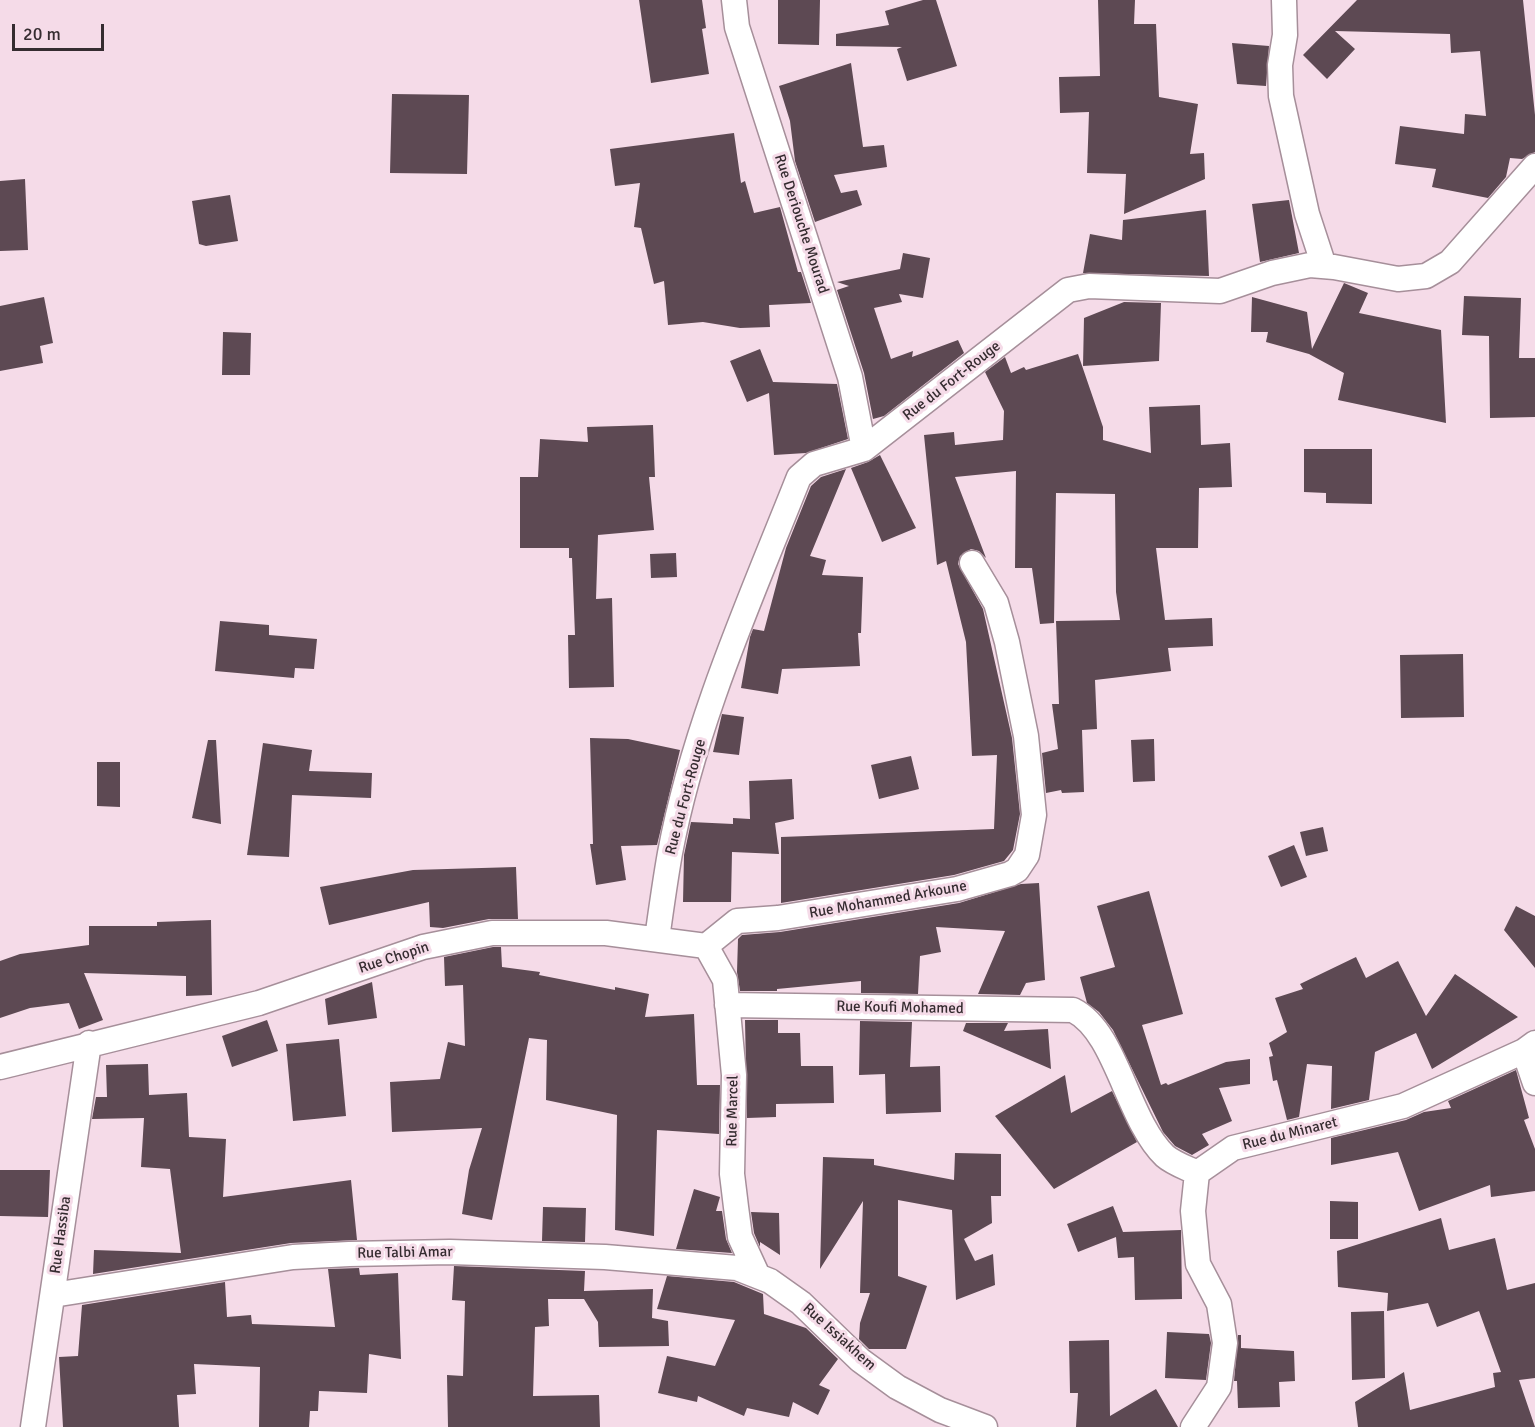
<!DOCTYPE html>
<html>
<head>
<meta charset="utf-8">
<style>
  body { margin:0 }
  #map { position:relative; width:1535px; height:1427px; overflow:hidden; background:#f5dbe8; font-family:Signika,sans-serif }
  canvas { display:block }
  .scale { position:absolute; left:12px; top:24px; width:92px; height:27px; box-sizing:border-box; border:3px solid #352c30; border-top:0; padding-left:8px; font-size:18px; line-height:21px; white-space:nowrap; color:#352c30; -webkit-text-stroke:4px #f5dbe8; paint-order:stroke }
</style>
</head>
<body>
<div id="map">
<canvas width="1535" height="1427"></canvas>
<div class="scale">20 m</div>
</div>
<script>
const ctx = document.querySelector('canvas').getContext('2d');
ctx.lineJoin = 'round';
function fillPath(path, color) {
  ctx.fillStyle = color;
  ctx.fill(path, 'evenodd');
}
function strokePath(path, color, width, dash) {
  ctx.strokeStyle = color;
  ctx.lineWidth = width;
  ctx.lineCap = dash ? 'butt' : 'round';
  ctx.setLineDash(dash || []);
  ctx.stroke(path);
}
function drawText(font, color, halo, rows, align = 'center') {
  ctx.font = font + ' Signika,sans-serif';
  ctx.lineWidth = 6;
  ctx.setLineDash([]);
  ctx.textBaseline = 'middle';
  ctx.strokeStyle = halo;
  ctx.fillStyle = color;
  for (const [text, x, y, turn = 0] of rows) {
    ctx.save();
    ctx.translate(x, y);
    ctx.rotate((+turn || 0) * Math.PI / 180);
    ctx.textAlign = isNaN(turn) ? turn : align;
    if (halo) ctx.strokeText(text, 0, 0);
    ctx.fillText(text, 0, 0);
    ctx.restore();
  }
}
fillPath(new Path2D(`
  M639 0H702L706 28 702 29 709 74 651 83Z
  M778 0H820L819 45 778 44Z
  M923 0H936L957 66 907 81 897 49 902 47 836 46V34L889 25 885 11Z
  M1098 0H1135L1134 24H1156L1159 97 1198 104 1190 154 1204 153 1205 179 1124 214 1126 174 1087 173 1089 112 1060 113 1059 77 1100 76Z
  M1357 0H1523L1535 115V152L1522 159 1510 158 1506 177 1488 198 1432 187 1436 169 1395 164 1400 126 1464 134 1465 114 1486 116 1480 51 1451 53 1450 34 1335 31 1355 49 1327 79 1303 55Z
  M1232 43 1269 46 1266 86 1237 84Z
  M851 63 863 147 884 145 887 167 834 175 841 193 857 190 862 205 815 222 795 161 790 121 779 86Z
  M392 94 469 95 467 174 390 173Z
  M734 133 741 183 745 181 754 213 780 207 798 272H801L811 303 769 305 770 327 740 328 703 322 668 325 664 281 654 284 641 228 634 227 640 183 615 186 610 149Z
  M25 179 28 250 0 251V181Z
  M230 195 238 241 206 246 199 244 192 201Z
  M1289 200 1299 253 1260 262 1252 204Z
  M1206 210 1209 276 1083 273 1090 234 1122 240 1123 220Z
  M903 253 930 258 923 298 899 294 902 302 874 308 891 359 913 351 912 357 958 340 964 353 884 416 873 419 864 373 837 290 849 286 837 282 900 269Z
  M1344 283 1368 293 1359 313 1441 330 1446 423 1338 400 1344 373 1309 354 1266 342 1268 332H1251L1252 297 1307 312 1312 349Z
  M1464 296 1521 298 1519 358H1535V417L1490 418 1489 336 1462 335Z
  M44 297 53 343 40 346 43 363 0 371V306Z
  M1124 302 1161 303 1159 361 1083 366 1084 318Z
  M223 332 251 333 250 375H222Z
  M760 349 773 382 837 384 848 439 806 453 774 455 769 393 747 402 730 361Z
  M1078 354 1103 427V440L1151 453 1149 407 1200 405 1201 445 1230 443 1232 487 1199 488 1198 548H1156L1165 620 1212 618 1213 646 1168 648 1171 671 1095 680 1097 729 1082 730 1084 792 1062 793 1061 790 1046 793 1042 753 1058 749 1052 704H1059L1056 621 1120 620 1116 592 1115 494 1056 493 1054 623 1040 624 1032 568H1015L1016 471 955 477 986 558 979 551 971 549 960 556 958 564 983 609 1012 738 1020 814 1013 850 1004 861 954 875 781 903V837L994 829 997 755 972 756 966 642 946 561 937 565 924 435 954 432 955 445 1003 440 1004 411 985 372 1005 357 1011 373 1024 367 1026 370Z
  M653 425 655 477H649L654 530 598 535 596 599 612 598 614 687 569 688 568 635H575L572 558H569V548H520V477H538L540 439 588 442 587 427Z
  M1304 449H1372V504L1326 503V493L1304 492Z
  M880 455 916 528 882 542 851 468 868 462Z
  M846 469 810 556 826 560 822 575 863 577 861 633H858L860 666 782 669 778 694 741 688 750 637 753 629 764 631 786 548 811 486 821 477Z
  M676 553 677 577 651 578 650 554Z
  M220 621 269 625V635L317 639 314 669 295 668 294 678 215 671Z
  M1463 654 1464 717 1401 718 1400 655Z
  M722 714 744 717 739 755 713 752Z
  M590 738 628 739 680 750 657 845 621 846 626 880 596 885 590 844H593Z
  M1154 739 1155 781 1133 782 1131 740Z
  M208 740H216L221 824 192 818Z
  M263 743 312 750 309 771 372 773 371 798 292 795 289 857 247 855Z
  M911 756 919 789 879 799 871 765Z
  M97 762H120V807L97 806Z
  M792 779 794 819 775 823 779 854 732 852 731 902H683L684 855 691 822 733 824V818L750 819 749 781Z
  M1323 827 1328 851 1306 856 1300 832Z
  M1294 845 1307 877 1281 887 1268 856Z
  M516 867 518 919H489L443 928 430 927 429 902 329 925 320 887 413 870Z
  M1039 883 1045 980 1026 983 1020 995 978 994 1005 931 936 927 941 952 920 956 918 994 861 993V981L777 989V991H740L737 972 738 939 742 935 780 932 959 903 1021 884Z
  M1149 891 1183 1014 1142 1025 1161 1085 1166 1083 1168 1085 1226 1062 1250 1059V1084L1219 1088 1232 1121 1202 1134 1209 1145 1192 1155 1175 1146 1163 1132 1113 1030 1099 1012 1087 1003 1080 977 1115 967 1097 906Z
  M1516 906 1535 916V968L1504 930Z
  M211 920 212 995 186 996V976L84 973 103 1020 79 1029 69 1003 30 1008 0 1018V961L20 954 89 945V926H157V922Z
  M493 947H501L502 967 540 972 539 975 615 990V987L649 994 645 1017 694 1014 697 1085H720L719 1134 657 1130 654 1236 615 1230 617 1115 546 1100 547 1040 529 1038 492 1220 462 1214 469 1170 482 1128 392 1132 390 1082 440 1079 448 1042 465 1046 463 985 445 986 444 957Z
  M1356 957 1366 978 1398 961 1426 1016 1455 974 1518 1017 1432 1069 1416 1033 1375 1052 1369 1100 1331 1109 1332 1066 1307 1064 1299 1117 1287 1120 1277 1080 1273 1081 1269 1057 1273 1056 1269 1043 1287 1032 1275 998 1303 989 1300 984Z
  M372 982 377 1018 328 1025 325 999Z
  M267 1020 278 1051 232 1067 222 1036Z
  M745 1020H778V1033H800L801 1066H833L834 1103 776 1104V1117L747 1118Z
  M860 1021 912 1022 910 1067 940 1066 941 1112 886 1114 885 1074 859 1075Z
  M966 1023H1008L1004 1031 1048 1029 1051 1069 963 1031Z
  M339 1039 346 1116 293 1121 286 1044Z
  M148 1064 149 1095 187 1093 189 1137 226 1139 223 1197 351 1180 357 1240 291 1243 93 1274 94 1250 181 1253 170 1169 141 1167 144 1118 92 1119 96 1097H107L106 1065Z
  M1516 1070 1529 1118 1524 1120 1535 1149V1191L1491 1197 1490 1185 1419 1211 1398 1152 1331 1165V1138L1406 1120 1424 1112 1451 1108 1448 1101Z
  M1065 1075 1071 1113 1112 1091 1137 1142 1054 1189 995 1116Z
  M955 1153 1001 1154V1196H991L992 1223 964 1239 975 1261 993 1254 995 1285 956 1300 952 1210 898 1200V1276L927 1286 906 1349H869L859 1339 860 1323 870 1293H860L863 1201 820 1269 823 1157 874 1159V1165L954 1180Z
  M0 1170H50L48 1217 0 1216Z
  M694 1189 720 1197 716 1211H722L726 1239 732 1253 676 1249Z
  M1330 1201 1358 1202V1239H1330Z
  M1113 1206 1123 1232 1181 1230 1182 1299 1135 1300 1134 1257 1118 1258 1116 1237 1078 1252 1067 1224Z
  M543 1207 586 1208 585 1242 542 1241Z
  M751 1212 779 1213 780 1255 760 1242V1247L754 1233Z
  M1441 1218 1449 1250 1495 1238 1507 1290 1535 1283V1378L1519 1380 1535 1427H1358L1355 1402 1404 1372 1410 1410 1495 1387 1493 1373 1501 1372 1479 1311 1437 1327 1428 1303 1387 1311 1388 1293 1338 1287 1337 1251Z
  M454 1266 585 1271 584 1291 653 1289 652 1318 668 1321 669 1346 599 1347 598 1322 584 1299H548L549 1326 535 1327 533 1396 599 1395 600 1427H448L447 1375 463 1376 465 1301 452 1300Z
  M359 1268 360 1275 398 1273 401 1359 369 1354 367 1393 319 1391 318 1411H310L309 1427H259L260 1367 194 1364 196 1394 177 1395 179 1427H63L59 1357 78 1356 82 1305 225 1282 227 1317 251 1315 252 1324 335 1327 328 1269Z
  M667 1276 734 1282 763 1294 764 1314 806 1328 838 1359 819 1385 830 1390 818 1415 793 1402 789 1417 747 1408 744 1416 698 1396 697 1402 658 1393 667 1356 715 1366 735 1320 657 1309Z
  M1384 1311 1385 1378 1352 1380 1351 1312Z
  M1167 1332 1209 1334 1211 1343 1206 1380 1165 1378Z
  M1238 1335H1241V1348L1294 1351 1295 1381 1279 1382 1280 1407 1238 1408 1237 1381H1234Z
  M1109 1340 1110 1416 1156 1389 1178 1427H1076L1078 1393H1070L1069 1341Z`), '#5d4953');
const street = new Path2D(`
  M734 0 737 27 850 377 864 449
  M1284 0 1285 35 1280 65 1281 96 1307 214 1324 266
  M657 939C661 910 665 881 670 853 694 724 751 598 799 477L814 464 864 449 1068 290 1089 286 1220 291 1272 273 1310 265 1334 267 1398 279 1426 276 1450 262 1535 166
  M706 946 737 921 778 918 957 889 1010 874 1017 870 1027 855 1034 815 1026 736 1007 642 996 603 972 563
  M706 946 725 980 734 1075 732 1174 736 1207 740 1237 758 1276
  M727 1005 1073 1010C1117 1032 1126 1118 1165 1156 1173 1163 1187 1168 1197 1173
  M1524 1051 1535 1083
  M0 1067 259 1003 423 947 492 933H606L706 946
  M53 1295 293 1257 349 1254 450 1252 605 1257 737 1268 770 1281 801 1303 860 1360 897 1387 940 1410 985 1427
  M33 1427 89 1043
  M1193 1427 1219 1387 1225 1343 1219 1304 1198 1264 1193 1211 1197 1173 1233 1148 1403 1106 1524 1051 1535 1043`);
strokePath(street, '#a68f9a', 27);
strokePath(street, '#fff', 24);
drawText('15px', '#352c30', '#f5dbe8', [
  ["Rue Deriouche Mourad",801,224,72],
  ["Rue du Fort-Rouge",952,381,-38],
  ["Rue du Fort-Rouge",686,797,-75],
  ["Rue Mohammed Arkoune",888,900,-10],
  ["Rue Chopin",394,958,-18],
  ["Rue Koufi Mohamed",900,1008,1],
  ["Rue Marcel",733,1111,-89],
  ["Rue du Minaret",1290,1134,-14],
  ["Rue Hassiba",61,1235,-82],
  ["Rue Talbi Amar",405,1253,-1],
  ["Rue Issiakhem",839,1337,42]
]);
</script>
</body>
</html>
